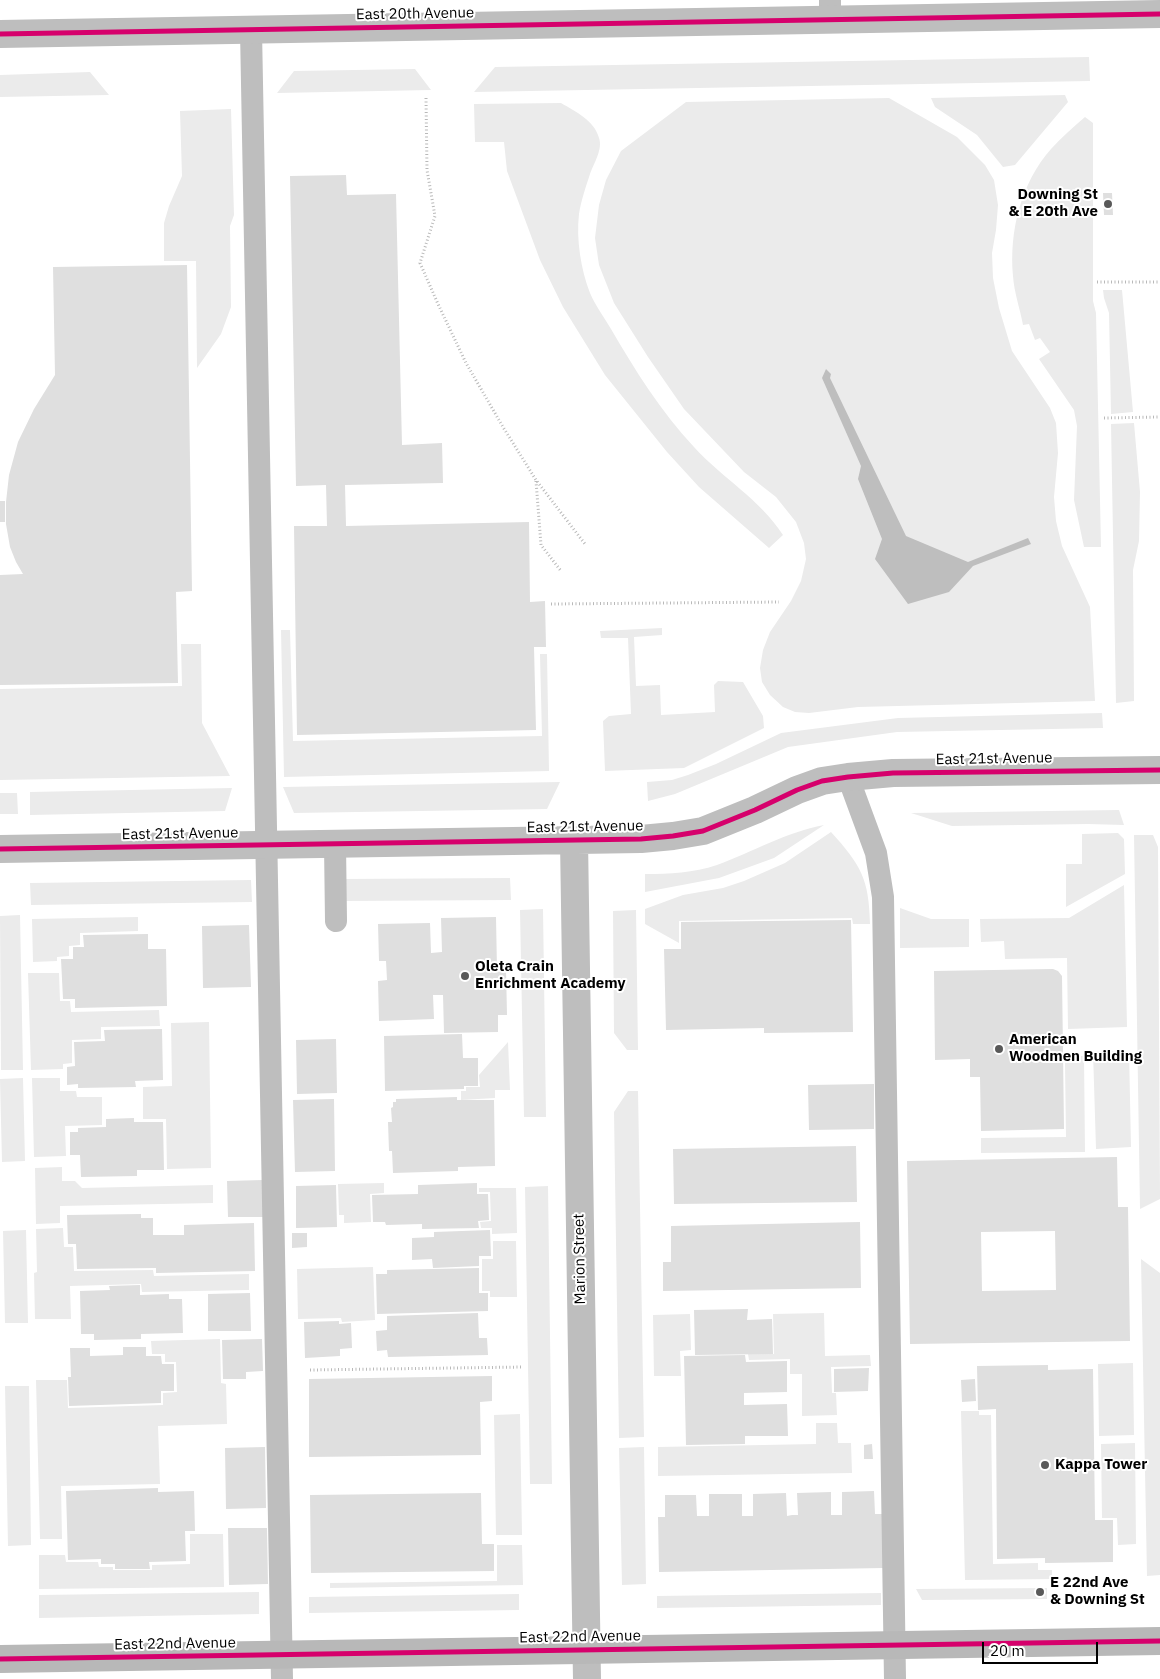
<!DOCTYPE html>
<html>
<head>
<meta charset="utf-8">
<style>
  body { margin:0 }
  #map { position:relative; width:1160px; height:1679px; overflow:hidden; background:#fff; font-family:"IBM Plex Sans",sans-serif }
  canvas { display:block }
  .scale { position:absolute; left:982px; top:1642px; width:116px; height:22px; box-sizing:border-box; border:2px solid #000; border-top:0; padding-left:6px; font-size:15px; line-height:18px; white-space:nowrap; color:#000; -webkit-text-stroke:4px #fff; paint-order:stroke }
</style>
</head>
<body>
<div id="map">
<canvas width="1160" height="1679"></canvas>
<div class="scale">20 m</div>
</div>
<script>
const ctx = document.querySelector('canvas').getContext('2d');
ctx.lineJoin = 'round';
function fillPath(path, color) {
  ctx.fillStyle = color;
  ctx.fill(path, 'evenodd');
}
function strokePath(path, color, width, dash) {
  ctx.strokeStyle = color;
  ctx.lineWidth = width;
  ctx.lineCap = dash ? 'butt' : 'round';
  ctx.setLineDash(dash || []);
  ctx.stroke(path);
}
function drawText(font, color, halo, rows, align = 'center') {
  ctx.font = font + ' "IBM Plex Sans",sans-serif';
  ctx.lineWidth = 4;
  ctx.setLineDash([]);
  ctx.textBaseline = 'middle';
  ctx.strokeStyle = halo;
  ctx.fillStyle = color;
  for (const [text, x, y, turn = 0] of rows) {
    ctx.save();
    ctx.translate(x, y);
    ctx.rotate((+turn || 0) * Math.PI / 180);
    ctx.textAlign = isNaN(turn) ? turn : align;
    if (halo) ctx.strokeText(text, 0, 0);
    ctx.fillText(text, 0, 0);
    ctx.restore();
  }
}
fillPath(new Path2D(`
  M1089 57 1090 81 474 92 495 67Z
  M415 69 431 90 277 93 294 71Z
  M90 72 109 95 0 97V75Z
  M1065 95 1068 102 1015 165 1003 167 977 135 935 107 931 98Z
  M889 98 957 137 985 165 994 180 998 205 996 230 992 253 993 278 999 308 1012 351 1050 408 1056 423 1058 453 1054 497 1056 521 1062 546 1090 607 1095 701 858 707 809 713 795 712 783 707 770 695 762 682 760 668 763 650 770 632 791 601 801 581 806 559 804 543 796 522 776 497 744 472 684 409 648 357 614 303 599 265 595 238 599 205 606 180 621 151 686 102Z
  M561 103C576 112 594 120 599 138 603 149 594 163 590 174 586 186 581 201 579 214 576 239 581 270 590 293 595 305 604 317 611 329 635 370 661 412 694 447 722 478 760 499 783 535L769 548 699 487 667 452 605 375 563 307 540 260 507 171 504 142H475L474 104Z
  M231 109 234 215 230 226 231 307 221 334 197 368 196 261H164V223L169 206 182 176 180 111Z
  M1085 117 1093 123V301L1096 313 1101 547H1084L1074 500 1077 426 1074 410 1039 359 1050 352 1040 338 1035 340 1029 324 1023 325C1020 309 1014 292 1013 276 1009 231 1021 183 1051 149 1061 138 1073 127 1085 117Z
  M1103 290H1122L1133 412 1111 414 1109 313 1104 298Z
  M1134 423 1140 492 1139 541 1133 570 1134 701 1116 703 1111 424Z
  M662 628V635L634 637 636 686 660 685 661 715 715 712 714 685 718 681 743 682 763 716 764 728 684 768 605 771 603 721 609 716 631 714 628 638H601L600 631Z
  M281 630H290L293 741 542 736 540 654H547L549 771 284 777Z
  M181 644H201L202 723 230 776 0 780V689L182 686Z
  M1102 713 1103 728 897 732 788 747 675 794 648 801 647 782 672 780 688 775 716 764 781 733 898 718Z
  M560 782 547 809 294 813 283 787Z
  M232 788 225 811 30 815V792Z
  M0 793H17L18 814H0Z
  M1119 810 1124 825 1088 824 952 826 911 813Z
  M824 825 774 858 719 878 645 892V874C670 874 693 873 717 865 753 852 786 832 824 825Z
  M831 832C861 865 869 879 870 924H853L852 918 679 921V943L645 924V909L683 895 723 888 744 881 785 863Z
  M1118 833 1124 839 1125 874 1066 907V864H1082V834Z
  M1134 835H1153L1158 847 1160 1199 1140 1209Z
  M510 878 511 900 344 901 343 879Z
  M251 880 252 902 31 905 30 883Z
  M1124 885 1127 1027 1068 1029 1067 958 1005 959 1004 941 981 942 980 919 1069 918Z
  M900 908 931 919H969V947L900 948Z
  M543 909 546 1117H524L520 910Z
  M636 910 638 1050H627L614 1033 613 911Z
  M20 915 23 1070H1L0 916Z
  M138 917V931L80 933V945L69 946V956L57 957V961L33 962 32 919Z
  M28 973H59L60 1001H70L71 1012 159 1010 160 1026 101 1027V1039L72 1040V1063L63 1064V1069L31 1070Z
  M209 1022 211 1168 167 1169 166 1119H143V1087L172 1086 171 1023Z
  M508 1042 510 1090H495V1098L461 1100V1091H466V1087H480L479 1075Z
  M1093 1051H1129L1131 1147 1096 1149Z
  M1074 1056H1084L1085 1152 981 1153V1138L1066 1137 1065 1063H1074Z
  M23 1078 25 1161 2 1162 0 1079Z
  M32 1078H60V1091H76L77 1097H102V1125L65 1126 66 1156 34 1157Z
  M628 1091H638L644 1437 619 1438 614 1112Z
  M62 1167V1181H75L82 1188 213 1185V1203L60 1206V1223L36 1224 35 1168Z
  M384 1183V1193L370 1194 371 1222 344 1223V1215H339L338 1184Z
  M548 1186 552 1484H530L525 1187Z
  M479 1188H516L517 1233 492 1234V1228H481L480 1222 491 1221 490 1192H479Z
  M63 1228 64 1247H73L74 1271 153 1270 154 1276 249 1274V1290L142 1292 141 1284 70 1286 71 1319H35L34 1273 37 1272 36 1229Z
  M26 1230 28 1323H5L3 1231Z
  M493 1241H516L517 1297H490V1291H482V1259H493Z
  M1141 1259 1160 1273V1575L1147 1576Z
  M373 1267 375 1320 342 1322 341 1318 298 1319 297 1269Z
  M824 1313 825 1356 870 1355 871 1366 831 1367 832 1393H836L837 1415 802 1416V1374H790V1359L749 1360 748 1354H774L773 1314Z
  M690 1314 691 1350 680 1351 681 1376H654L653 1315Z
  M220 1339 221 1383 226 1384 227 1424 158 1426 160 1484 61 1486 62 1539H40L36 1380H67L68 1408 163 1405V1393L177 1392 176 1362H165V1354H152L151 1341Z
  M1133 1363 1134 1435 1099 1436 1098 1364Z
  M5 1386H29L31 1545 8 1546Z
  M961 1411H979V1415H991L993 1564 1038 1563V1570H1052V1579L965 1580Z
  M520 1414 522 1535H496L494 1415Z
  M816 1423H837L838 1443H851L852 1473 658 1476V1447L816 1444Z
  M1135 1443 1136 1544 1118 1545 1117 1518H1102L1101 1444Z
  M644 1447 646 1584 622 1585 619 1448Z
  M190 1534H223L224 1587 39 1589V1555H65L66 1562H98L99 1567H113V1570H152V1565L190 1564Z
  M497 1545H522L523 1585 330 1588V1583L497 1581Z
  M1047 1588V1599L922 1600 916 1589Z
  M259 1592V1614L39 1618V1595Z
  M881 1593V1605L657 1608V1596Z
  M519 1594V1610L309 1613V1597Z`), '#ebebeb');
fillPath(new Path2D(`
  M826 369 831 374 830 378 906 536 968 562 1028 538 1031 544 973 566 949 592 908 604 875 559 882 539 858 479 861 466 822 378Z`), '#bebebe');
fillPath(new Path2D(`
  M346 175 347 195 396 194 402 445 442 443 443 483 345 485 346 526 529 522 530 602 545 601 546 647H534L536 730 297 735 294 526H327L326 485 296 486 290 176Z
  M1103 193H1112L1113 215H1104Z
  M187 265 192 591 176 592 178 683 0 685V575L23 574 16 562 10 547 6 524V502L9 475 18 442 34 409 55 375 53 267Z
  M0 501H5V522H0Z
  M496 917 497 970 506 969 507 1015H498V1032L444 1033 443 995H433L434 1019 379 1021 378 981 387 980 386 961H379L378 924 430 923 431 953 442 952 441 918Z
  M851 920 853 1032 764 1033V1028L666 1030 664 949H681V922Z
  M249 925 251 987 203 988 202 926Z
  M148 934V949H166L167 1006 75 1008V999H63L61 959H73V947H84L83 935Z
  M1053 969 1058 971 1062 976 1064 1129 981 1131 980 1077H970V1059L935 1060 934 971Z
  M162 1029 163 1080 135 1081 136 1087 78 1088V1084L67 1085V1067L75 1066 74 1042 105 1041 104 1030Z
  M462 1034 463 1058H478V1086H464V1089L385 1091 384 1036Z
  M336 1039 337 1093 297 1094 296 1040Z
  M874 1084V1129L809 1130 808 1085Z
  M457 1097V1100H494L495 1166 458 1167V1171L393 1173 392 1151H389L388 1122H392L391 1108 393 1107V1102H396V1099Z
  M334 1099 335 1171 295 1172 293 1100Z
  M134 1118V1122H163L164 1170H137V1176L81 1177 80 1155H70V1132H78V1128L106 1127V1119Z
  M856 1146 857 1202 674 1204 673 1149Z
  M1117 1157 1118 1207H1128L1130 1341 910 1344 907 1161ZM1055 1231 1056 1290 982 1291 981 1232Z
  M263 1180V1217H228L227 1181Z
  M477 1183V1194H488L489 1220 478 1221 479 1228 422 1229V1224L386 1225 385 1222H373L372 1195 418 1194V1185Z
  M336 1185 337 1227 296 1228V1186Z
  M141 1214V1218H153V1235H184V1225L254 1223 255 1271 156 1273V1268L77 1269 76 1244H68L67 1215Z
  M860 1222 861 1288 663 1291V1262H671V1226Z
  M490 1230 491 1256H479V1266L433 1268 432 1259 412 1260V1238L434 1237V1232Z
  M292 1233H307V1247L292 1248Z
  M479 1268V1293H488V1311L377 1314 376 1274H387V1270Z
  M140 1285V1295L169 1294V1299H182L183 1333 141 1334V1339L94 1340V1334H81L80 1291 110 1290 109 1286Z
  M250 1293 251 1331H208V1294Z
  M748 1309 747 1320 772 1319 773 1354 695 1355 694 1310Z
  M478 1313 479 1338H487L488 1355 388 1357 387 1350 377 1351 376 1331 387 1330V1316Z
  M339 1321V1324L351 1323 352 1348 340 1349V1356L305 1358 304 1322Z
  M262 1339 263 1371 246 1372V1379H223L222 1340Z
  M123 1347H146V1356H161L162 1364H174V1391H161V1403L69 1406 68 1377H71L70 1348H90V1356L123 1355Z
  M745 1355 746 1362 787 1361V1392L744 1393V1405L787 1404 788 1436H745V1444L686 1445 684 1356Z
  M1048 1365V1370L1093 1369 1095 1520H1113V1562L1045 1563V1558L997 1559 996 1409 978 1410 977 1366Z
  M869 1368 868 1391 834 1392V1369Z
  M492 1376V1401L480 1402 481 1455 309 1457V1379Z
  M975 1379 976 1401 962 1402 961 1380Z
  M872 1444 873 1459H864V1445Z
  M265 1447 266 1508 226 1509 225 1448Z
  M158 1488V1492L194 1491 195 1531H185L186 1561 149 1562 150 1569H115V1564H101V1559L68 1560 66 1491Z
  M874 1491 875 1514H882L883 1568 659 1572 658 1517H665V1495H696L697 1516H709V1494H742V1516H753V1494L786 1493 787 1516 792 1515H798L797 1493 831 1492V1515H842V1492Z
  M481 1493 482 1544H494V1571L311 1573 310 1495Z
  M228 1528H267L268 1584 229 1585Z`), '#dfdfdf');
strokePath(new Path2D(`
  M426 98 427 170 435 216 420 263 438 304 466 363 503 427 536 480 585 544
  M1097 282H1160
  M1104 418 1160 417
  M536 481 541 545 561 571
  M551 604 779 602
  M310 1370 523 1367`), '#b9b9b9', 3, [1, 2.5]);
strokePath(new Path2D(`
  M830 0V20
  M251 30 282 1679
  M848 777 876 853 883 897 895 1679
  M335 844 336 921`), '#bebebe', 22);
strokePath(new Path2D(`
  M0 34 1160 14
  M574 840 587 1679
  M0 849 641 839 673 836 703 831 755 810 797 790 822 781 848 777 893 773 1160 770`), '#bebebe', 28);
strokePath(new Path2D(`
  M0 1659 1160 1641`), '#b8b8b8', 28);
strokePath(new Path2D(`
  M0 34 1160 14
  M0 849 641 839 673 836 703 831 755 810 797 790 822 781 848 777 893 773 1160 770
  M0 1659 1160 1641`), '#d6006c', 5);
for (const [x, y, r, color] of [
  [1108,204,5,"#595959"],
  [465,976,5,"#595959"],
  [999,1049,5,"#595959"],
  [1045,1465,5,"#595959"],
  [1040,1592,5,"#595959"]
]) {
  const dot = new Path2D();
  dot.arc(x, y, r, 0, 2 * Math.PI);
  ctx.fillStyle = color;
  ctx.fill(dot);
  strokePath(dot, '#fff', 2);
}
drawText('15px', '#000', '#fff', [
  ["East 20th Avenue",415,14,-1],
  ["East 21st Avenue",994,759,-1],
  ["East 21st Avenue",585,827,-1],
  ["East 21st Avenue",180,834,-1],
  ["Marion Street",580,1259,-91],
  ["East 22nd Avenue",580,1637,-1],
  ["East 22nd Avenue",175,1644,-1]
]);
drawText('bold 15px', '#000', '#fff', [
  ["Downing St",1098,195,"right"],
  ["& E 20th Ave",1098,212,"right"],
  ["Oleta Crain",475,967],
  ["Enrichment Academy",475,984],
  ["American",1009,1040],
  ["Woodmen Building",1009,1057],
  ["Kappa Tower",1055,1465],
  ["E 22nd Ave",1050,1583],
  ["& Downing St",1050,1600]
], 'left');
</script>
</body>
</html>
